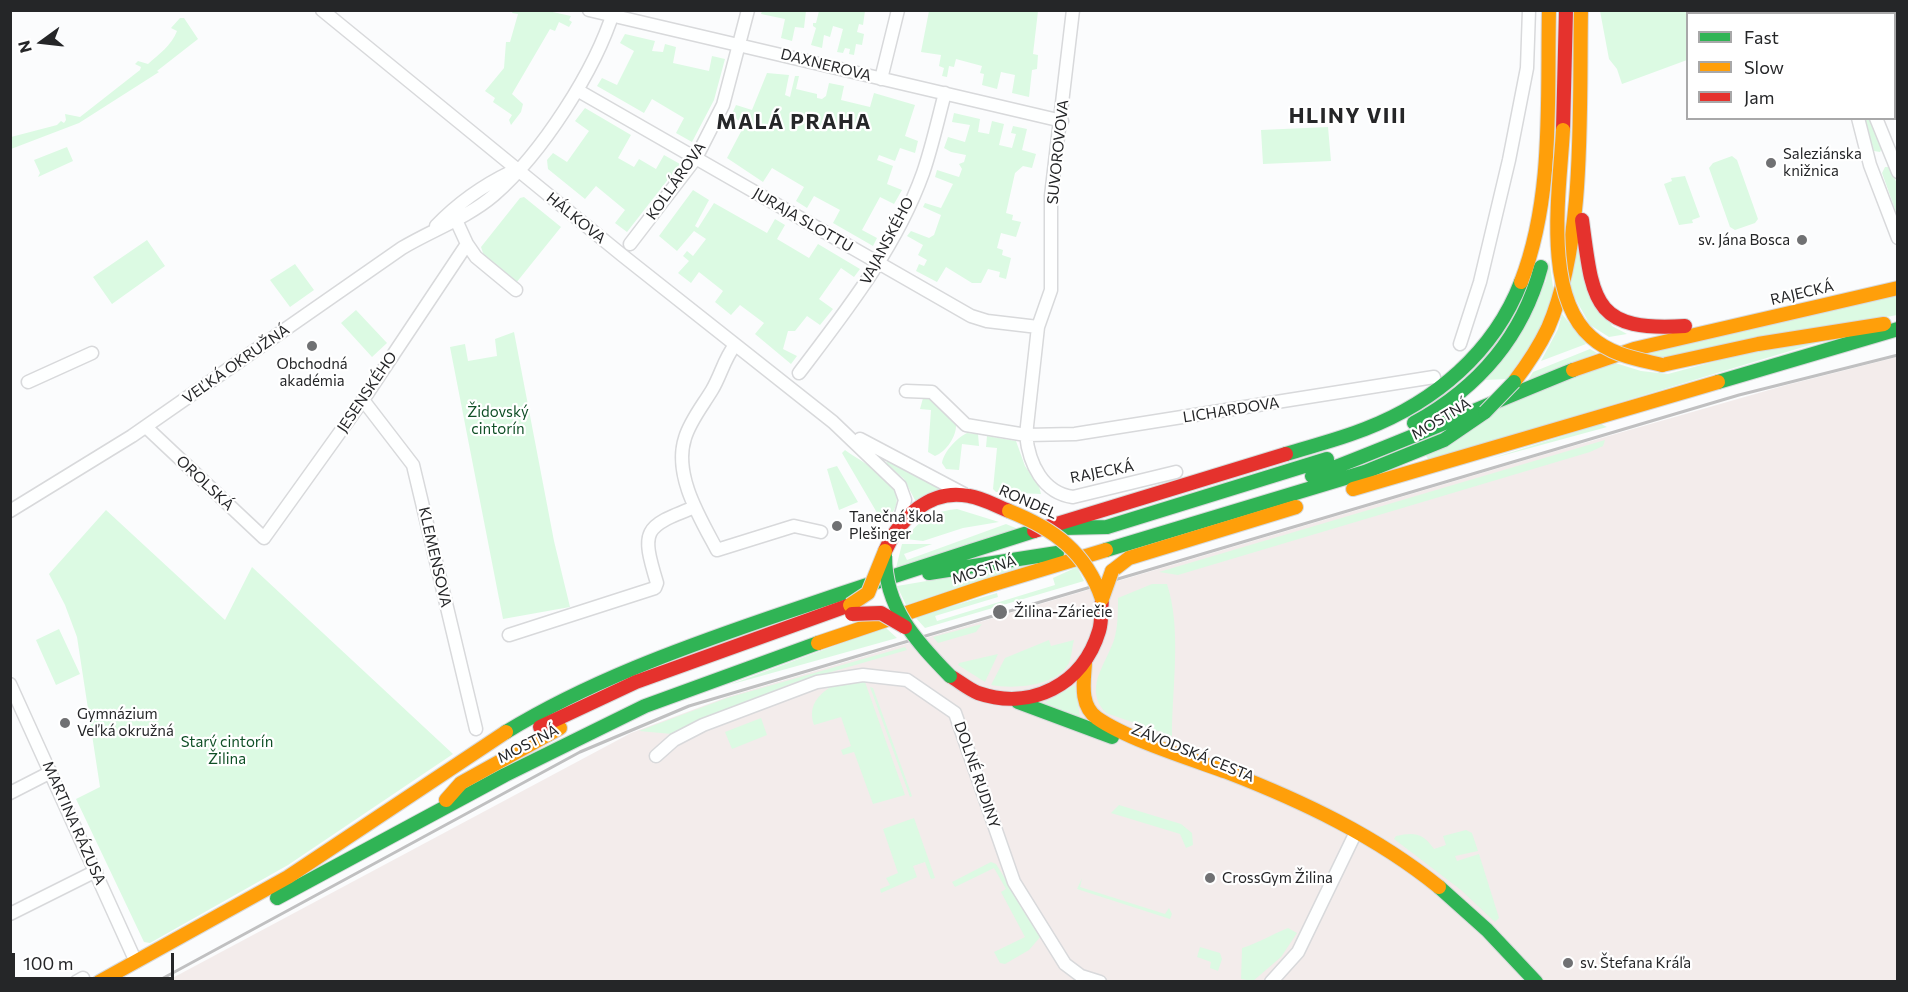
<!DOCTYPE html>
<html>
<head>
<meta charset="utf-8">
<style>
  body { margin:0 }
  #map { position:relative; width:1908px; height:992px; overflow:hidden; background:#fbfcfd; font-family:Commissioner,sans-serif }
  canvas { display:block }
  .frame { position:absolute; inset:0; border:12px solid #252628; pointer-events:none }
  .legend { position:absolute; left:1686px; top:12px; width:210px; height:108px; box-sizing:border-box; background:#fff; border:2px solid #a8a8a9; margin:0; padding:8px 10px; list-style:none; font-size:18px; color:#252628 }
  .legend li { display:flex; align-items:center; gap:12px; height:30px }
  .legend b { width:30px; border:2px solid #a8a8a9 }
  .north { position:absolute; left:12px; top:12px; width:60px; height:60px; -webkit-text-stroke:4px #fff; paint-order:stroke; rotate:255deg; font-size:16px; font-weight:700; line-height:24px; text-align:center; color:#252628 }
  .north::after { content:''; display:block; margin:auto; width:21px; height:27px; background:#252628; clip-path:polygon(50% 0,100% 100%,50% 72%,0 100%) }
  .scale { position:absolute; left:12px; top:953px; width:162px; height:27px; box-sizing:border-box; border:3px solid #252628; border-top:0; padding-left:8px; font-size:18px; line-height:21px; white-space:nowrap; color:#252628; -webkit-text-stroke:4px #fff; paint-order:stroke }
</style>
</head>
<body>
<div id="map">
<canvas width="1908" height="992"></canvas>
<div class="frame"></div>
<ul class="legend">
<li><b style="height:8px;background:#30b455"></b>Fast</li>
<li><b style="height:8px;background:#ff9f0a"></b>Slow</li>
<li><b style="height:8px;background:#e5322d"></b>Jam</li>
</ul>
<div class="north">N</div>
<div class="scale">100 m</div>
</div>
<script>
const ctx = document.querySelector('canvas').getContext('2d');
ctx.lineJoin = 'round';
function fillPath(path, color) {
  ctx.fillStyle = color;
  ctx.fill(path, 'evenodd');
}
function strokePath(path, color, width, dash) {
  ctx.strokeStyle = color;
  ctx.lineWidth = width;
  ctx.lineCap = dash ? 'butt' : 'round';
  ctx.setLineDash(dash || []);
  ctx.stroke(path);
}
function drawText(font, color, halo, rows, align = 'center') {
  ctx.font = font + ' Commissioner,sans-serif';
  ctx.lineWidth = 4.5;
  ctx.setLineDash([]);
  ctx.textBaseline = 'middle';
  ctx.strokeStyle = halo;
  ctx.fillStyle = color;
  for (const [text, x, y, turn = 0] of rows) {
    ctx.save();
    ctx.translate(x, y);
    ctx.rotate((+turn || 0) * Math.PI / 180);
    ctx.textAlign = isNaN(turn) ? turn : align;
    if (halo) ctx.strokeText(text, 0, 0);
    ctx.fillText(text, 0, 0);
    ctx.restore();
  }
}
fillPath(new Path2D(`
  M1897 357V981L165 982 631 733 727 697 1556 451 1783 386Z`), '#f3eceb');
fillPath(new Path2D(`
  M513 11H548L571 16 569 20 572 22 569 27 559 22 555 31 550 29 512 94 523 104 521 112 511 125 509 120 512 115 493 102 495 98 485 91 504 68 506 42H510L518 14 512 13Z
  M762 11H806L804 28 795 27 792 41 781 38 785 19 761 14Z
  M819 11H865L863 25 859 24 857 32 864 34 862 45 856 44 854 55 849 54 850 49 845 48 843 53 837 52 843 29 833 26 830 37 824 35 822 48 811 45 816 28 813 26V23H816Z
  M929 11H1038L1033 54 1038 55 1037 69 1032 70 1029 97 1012 93 1015 75 1001 72 997 89 982 85 984 74 980 73 982 66 956 59 954 67 949 66 947 77 942 76 944 68 939 66 941 55 921 52Z
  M1705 11V13L1688 14 1687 60 1622 84 1617 69 1609 59 1600 11Z
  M180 18H184L198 39 157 71 159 72 79 123 11 149V137L57 125 61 121 64 123 66 120 65 114 80 117 140 70 141 67 135 64 138 61 148 64C158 55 172 45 177 31L171 28Z
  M625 34 655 41 652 51 663 52 665 44 676 47 673 63 709 71 712 56 725 59 714 100 692 142 676 133 684 118 652 99 644 113 597 86 602 78 617 85 634 51 620 43Z
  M767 73 789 75 785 95 790 97 795 76H799L796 89 817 94V98L822 99 826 96 829 83 844 86 841 100 870 107 874 93 915 105 905 136 918 141 915 153 900 148 895 161 879 155 877 160 893 166 887 184 902 190 894 204 880 197 862 230 877 238 873 246 833 223 840 210 814 196 807 208 796 201 804 187 772 168 763 182 727 158 745 124 731 116 736 105 752 110Z
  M585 108 631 135 618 158 634 167 639 159 656 169 664 155 680 164 627 232 615 223 625 210 596 186 585 199 548 169 547 160 553 153 567 162 589 131 575 121Z
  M954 113 980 119 978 132 989 134 992 121 1004 124 999 145 1012 148 1016 134 1011 133 1013 126 1027 129 1022 150 1036 154 1032 168 1023 166 1015 173 1006 213 1013 215 1012 220 1021 222 1016 237 1001 233 997 248 1003 250 1002 255 1011 258 1006 279 999 277 1000 272 988 269 981 283H972L946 267 937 282 916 271 919 264 924 266 927 260 918 255 923 245 907 236 911 231 929 238 934 235 941 215 923 207 925 203 941 208 953 184 935 177 937 170 959 177 962 169 959 164 964 162 966 155 951 152 944 148 948 137 965 142 970 125 952 122Z
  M1864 119H1871L1882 148 1880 152 1874 151Z
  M1328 127 1331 161 1263 164 1261 130Z
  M67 147 73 161 38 177 40 173 34 160Z
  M1732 156 1737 160 1758 219 1755 223 1735 230 1730 227 1709 168 1713 163Z
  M1885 167H1890L1897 184V215L1882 173Z
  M1685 176 1700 217 1692 220 1693 223 1679 225 1664 184 1672 181 1671 178Z
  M693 190 709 200 695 226 698 228 714 203 767 233 775 219 785 225 777 239 809 258 818 244 860 269 854 277 841 268 819 299 833 309 820 325 807 316 795 331H788L783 349 797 356 791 364 755 334 764 323 740 305 731 315 715 302 723 291 699 272 691 283 678 273 689 261 683 256 687 251 693 256 706 239 694 231 677 251 659 236Z
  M524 197 561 227 516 283 484 256 481 247 520 198Z
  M147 240 165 266 112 304 93 277Z
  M1577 242 1612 326 1627 334 1609 337 1590 325 1570 289Z
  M1549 259 1554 294 1538 334 1507 379 1485 380 1546 281Z
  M295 264 314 290 290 307 270 280Z
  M1897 295V315L1669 358 1640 355Z
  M356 310 387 343 372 357 341 323Z
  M1562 314 1586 344 1541 361 1558 329Z
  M514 332 554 541 570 607 503 619 450 347 465 344 468 361 497 356 495 339Z
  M1833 338 1429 460 1426 456 1504 406 1612 362 1641 371 1668 374 1757 350Z
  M1590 349 1597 353 1528 380 1533 372Z
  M923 398 932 399 956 424C957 436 946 452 935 456L928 452 931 410 920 409Z
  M1601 424 1607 427 1490 459Z
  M967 433 978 434 979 446 962 444 959 470 946 469 942 463C944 451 957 438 967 433Z
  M987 436 1016 441 1025 466 1039 486 1041 494 996 492 993 489 997 448 986 447Z
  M1605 440 1603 446 1590 452 1178 575 1159 572Z
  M845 450C870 468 922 490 883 523L842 453Z
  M888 461 946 489 916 502 904 479 886 463Z
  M837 466 858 502 839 510 827 469Z
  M957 509 999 522 963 528 923 541 906 539C918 520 935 511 957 509Z
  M106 510 225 620 252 567 453 754 288 865 150 943 144 942 76 799 100 787 77 637 65 605 49 574Z
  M1006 524 1018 529 896 568 902 544H932L904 554 907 560Z
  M1033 563 906 605 897 586Z
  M1077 567 1084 581 925 628 915 617 997 593 998 597 935 616 937 621 1055 585 1053 578Z
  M1152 584H1167C1182 630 1172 687 1172 736L1106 713C1083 689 1105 666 1114 640 1118 627 1118 612 1118 598Z
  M982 624 976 632 938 643 933 637Z
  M885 627 897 638 729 685Z
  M59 629 80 674 56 685 36 640Z
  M1049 640 1051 646 1074 640C1072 646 1072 656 1069 663 1056 687 1014 689 991 685L1005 658Z
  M905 647 907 650 790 684 672 734 639 731 727 698Z
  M998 654 985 682 958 665 959 663Z
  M838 682H865L905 795 873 804 854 752 843 755 841 750 851 746 841 717 814 725C807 704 820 693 838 682Z
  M1075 685 1080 717 1044 703Z
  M870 687 873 688 912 796 910 797Z
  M761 718 767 735 732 749 725 732Z
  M1119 805 1181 824 1192 833 1193 845 1186 848 1180 834 1111 813Z
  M914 818 935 878 931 879 925 862 913 866 917 877 881 893 880 889 890 885 886 878 898 873 883 829Z
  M1466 830 1472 833 1478 851 1455 856 1457 861 1479 854 1499 918 1495 922 1461 890 1394 839 1396 836C1414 832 1423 833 1434 849L1446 845 1443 836Z
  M991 862 996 864 1041 936 1029 950 1005 964 1000 963 994 952 1025 937 1001 892 1006 889 994 868 955 887 952 882Z
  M1082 878 1080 887 1165 914 1169 908 1172 914 1170 919 1077 889Z
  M1288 928 1297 933 1281 957 1253 981 1241 979 1242 948C1259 943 1272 934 1288 928Z
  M1200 947 1220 953 1222 959 1218 971 1210 968 1211 962 1197 957Z`), '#dcfae3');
const street = new Path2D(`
  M322 10 622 255 833 422 900 486 905 500 899 522
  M589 10 1062 121
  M1073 10 1051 196V290L1038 327 1026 435C1029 464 1043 493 1073 497L1176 472
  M1834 10 1835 14
  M881 79 898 10
  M577 90 971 316 987 321 1038 327
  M1858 118 1870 165 1898 238
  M1876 118 1898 172
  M456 220 467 244 476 257 516 290
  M436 226C458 203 482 186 511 172
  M630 244 696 158 723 105 748 10
  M1460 344 1480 282 1509 160 1527 68 1529 10
  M735 345C724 359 721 375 712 390 703 405 690 421 685 438 673 475 700 518 717 550L794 526 821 532
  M799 373C846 311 896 248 923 173 932 147 938 119 945 93
  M28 382 92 353
  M906 391 932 392 966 425 1026 435 1075 434 1434 377
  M363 400 413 465 476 729
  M146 427 264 538 363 400 467 244
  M860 439 964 494
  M10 511 132 436 402 248C432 230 467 218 494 195 542 153 595 71 614 10
  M509 635 655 588 657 583C641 530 643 527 695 507
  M10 684 136 962
  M656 756 674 740 703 725 817 682 863 675 907 680 955 713 1014 882 1065 964 1081 976 1100 982
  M10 793 51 772
  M10 914 96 871
  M76 982 83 978
  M1271 982 1298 952 1356 832`);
const fast = new Path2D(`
  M1718 382 1898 329
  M1414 423C1478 388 1522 338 1541 267
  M1286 454C1312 446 1340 439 1365 429 1435 402 1494 352 1521 282
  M1312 476C1400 443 1486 405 1573 370
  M1063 528 1107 527 1327 459
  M1106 550 1365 472 1444 440 1485 412
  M929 573 1057 553
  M1018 702 1112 737
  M506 732C588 682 679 649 769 618 857 588 945 559 1034 531
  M1439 887 1487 930 1536 982
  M277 898 505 775 645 706 818 643`);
const slow = new Path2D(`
  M1521 282C1554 197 1547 100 1549 10
  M1662 365 1758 344 1884 324
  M1573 370 1634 349 1898 288
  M1514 382C1527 365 1539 347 1548 328 1586 241 1579 105 1581 10
  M1353 489 1718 382
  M1112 571 1129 558 1296 507
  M818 643 987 586 1106 550
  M1085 663C1084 681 1079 705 1097 718 1127 739 1191 759 1227 772 1302 801 1376 836 1439 887
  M446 800 461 783 560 728
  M99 982 288 877 506 732`);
const jam = new Path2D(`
  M1563 130 1566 10
  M1582 220C1593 301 1592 332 1685 326
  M1034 531 1286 454
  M885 551C900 518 930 488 969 496 983 498 996 506 1009 511
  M950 676C959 681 968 689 978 693 1031 711 1083 685 1099 631 1102 622 1101 609 1102 599
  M540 727 636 682 850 605`);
strokePath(street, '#d8d9db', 15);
strokePath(fast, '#d8d9db', 16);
strokePath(slow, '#d8d9db', 16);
strokePath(jam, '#d8d9db', 16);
strokePath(street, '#feffff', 12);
strokePath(fast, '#30b455', 14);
strokePath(slow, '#ff9f0a', 14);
strokePath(jam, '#e5322d', 14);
strokePath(new Path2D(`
  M156 982 580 752 689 706 1739 395 1898 355`), '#c0c0c1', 3);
const fastBridge = new Path2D(`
  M1485 412 1514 382
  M885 556C885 608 916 641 950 676`);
const slowBridge = new Path2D(`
  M1563 130C1560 188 1542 294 1591 337 1611 355 1637 359 1662 365
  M1009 511C1054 529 1086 552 1102 599
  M1102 599 1112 571
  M850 605 868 593 885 551`);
const jamBridge = new Path2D(`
  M852 614 881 613 905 627`);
strokePath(fastBridge, '#d8d9db', 16, []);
strokePath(slowBridge, '#d8d9db', 16, []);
strokePath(jamBridge, '#d8d9db', 16, []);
strokePath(fastBridge, '#30b455', 14);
strokePath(slowBridge, '#ff9f0a', 14);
strokePath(jamBridge, '#e5322d', 14);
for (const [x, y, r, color] of [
  [1771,163,6,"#707173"],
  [1802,240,6,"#707173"],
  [312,346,6,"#707173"],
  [837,526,6,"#707173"],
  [1000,612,8,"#707173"],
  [65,723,6,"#707173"],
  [1210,878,6,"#707173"],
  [1568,963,6,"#707173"]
]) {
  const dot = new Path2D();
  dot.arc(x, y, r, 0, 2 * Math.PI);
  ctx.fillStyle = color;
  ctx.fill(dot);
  strokePath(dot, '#fff', 2);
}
drawText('15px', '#252628', '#fff', [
  ["DAXNEROVA",826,65,14],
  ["SUVOROVOVA",1058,152,-84],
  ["KOLLÁROVA",676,181,-55],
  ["HÁLKOVA",576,218,39],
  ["JURAJA SLOTTU",803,220,30],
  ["VAJANSKÉHO",887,241,-62],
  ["RAJECKÁ",1802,293,-13],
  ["VEĽKÁ OKRUŽNÁ",236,364,-35],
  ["JESENSKÉHO",367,392,-56],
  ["LICHARDOVA",1231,410,-9],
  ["MOSTNÁ",1441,419,-31],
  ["RAJECKÁ",1102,472,-11],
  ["OROLSKÁ",205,483,43],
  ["RONDEL",1028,502,24],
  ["KLEMENSOVA",435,557,77],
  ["MOSTNÁ",984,570,-17],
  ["MOSTNÁ",528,744,-27],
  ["ZÁVODSKÁ CESTA",1193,753,22],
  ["DOLNÉ RUDINY",977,775,71],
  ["MARTINA RÁZUSA",74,823,66]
]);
drawText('15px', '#252628', '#fff', [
  ["Saleziánska",1783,154],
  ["knižnica",1783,171],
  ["sv. Jána Bosca",1790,240,"right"],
  ["Obchodná",312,364,"center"],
  ["akadémia",312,381,"center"],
  ["Tanečná škola",849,517],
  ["Plešinger",849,534],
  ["Žilina-Záriečie",1014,612],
  ["Gymnázium",77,714],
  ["Veľká okružná",77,731],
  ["CrossGym Žilina",1222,878],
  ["sv. Štefana Kráľa",1580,963]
], 'left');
drawText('15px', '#0f4f26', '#fff', [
  ["Židovský",498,412],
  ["cintorín",498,429],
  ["Starý cintorín",227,742],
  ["Žilina",227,759]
]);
ctx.letterSpacing = '1.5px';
drawText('bold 21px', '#252628', '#fff', [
  ["HLINY VIII",1348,116],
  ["MALÁ PRAHA",794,122]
]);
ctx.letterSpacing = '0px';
</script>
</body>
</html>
